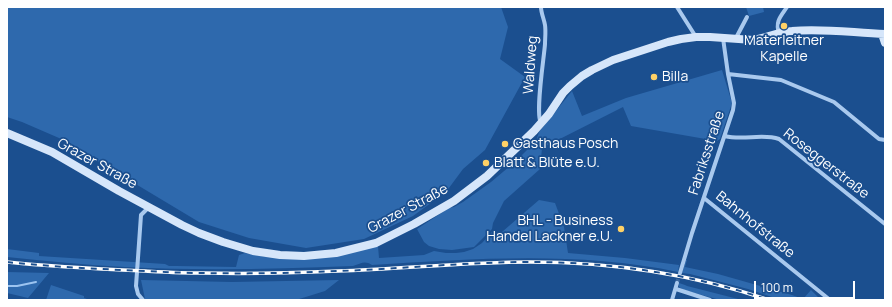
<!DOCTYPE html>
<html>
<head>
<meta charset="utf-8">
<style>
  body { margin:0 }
  #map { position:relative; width:892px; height:307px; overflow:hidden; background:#1b4f8f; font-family:Manrope,sans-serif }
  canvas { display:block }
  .frame { position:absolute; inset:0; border:8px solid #fff; pointer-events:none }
  .scale { position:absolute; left:754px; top:281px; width:101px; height:18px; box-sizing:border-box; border:2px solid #fff; border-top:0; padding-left:5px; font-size:12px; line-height:14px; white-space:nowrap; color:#fff; -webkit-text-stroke:3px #1b4f8f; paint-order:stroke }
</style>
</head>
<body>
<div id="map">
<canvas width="892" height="307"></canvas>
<div class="frame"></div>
<div class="scale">100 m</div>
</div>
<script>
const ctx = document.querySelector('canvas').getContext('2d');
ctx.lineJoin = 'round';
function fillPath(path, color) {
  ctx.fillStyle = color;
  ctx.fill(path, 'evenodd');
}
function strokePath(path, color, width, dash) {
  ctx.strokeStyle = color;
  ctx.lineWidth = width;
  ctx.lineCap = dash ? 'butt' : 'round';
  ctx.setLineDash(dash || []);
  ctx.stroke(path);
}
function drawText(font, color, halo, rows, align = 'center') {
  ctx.font = font + ' Manrope,sans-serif';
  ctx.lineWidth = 3.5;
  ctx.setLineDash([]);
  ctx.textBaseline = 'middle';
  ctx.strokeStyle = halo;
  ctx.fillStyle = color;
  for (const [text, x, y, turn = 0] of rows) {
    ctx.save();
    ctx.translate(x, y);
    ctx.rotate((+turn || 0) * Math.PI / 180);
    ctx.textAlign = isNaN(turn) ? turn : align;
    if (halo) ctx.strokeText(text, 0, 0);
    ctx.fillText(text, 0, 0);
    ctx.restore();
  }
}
fillPath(new Path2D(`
  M7 7H501L508 27 500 59 525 77 485 150 463 169 446 192 413 216 364 239 306 248 249 238 199 222 59 138 22 122 7 117Z
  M746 7H763L764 12 749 16Z
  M722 70 732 103 720 139 717 141 631 126 623 107 542 148 540 169 504 201 493 223 492 229 474 247 452 250 439 249 429 246 424 242 417 229 449 208 454 207 463 202 491 182 516 161 536 141 539 132 572 91 582 116 626 98Z
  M539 200 555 203 564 227 568 253 625 258 679 265 678 272C577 251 474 259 372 265 364 260 361 264 353 266 277 269 201 271 125 267 86 265 46 261 7 257V249L39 253V256L165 264 169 266H176L236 267 239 255 245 253 266 257 378 246 379 258 424 255 434 251 446 253H456L464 252 473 249 482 243 492 232 495 238Z
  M686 260H687L685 267 718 274 792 295 803 299 811 290 820 299 823 300H781L748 289 721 282 690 274 682 273Z
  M7 272 49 273 28 298 7 293Z
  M141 280 232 282 339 280 325 291 296 300H150L145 299Z
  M679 283 685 285 687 286 742 300H720L684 290 679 287Z
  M51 285 84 296V298L90 300H46Z`), '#2e69ad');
strokePath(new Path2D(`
  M7 286H17L36 282`), '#9cc4f0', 2);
strokePath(new Path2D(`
  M677 283 680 273`), '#3d69a0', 4, [4, 2]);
strokePath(new Path2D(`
  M677 7 696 37
  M779 33C775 21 781 16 787 7
  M737 39V36L747 17
  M728 74 781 80 834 102 879 139 885 140
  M541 123C535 114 544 58 545 44 545 38 546 31 545 25 544 19 541 13 541 7
  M725 136C743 141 762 133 779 139L885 224
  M704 198 830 300
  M680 273 692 233 733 110 734 103 728 74 723 38
  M676 289 710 300
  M143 300 138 294 136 286 141 215 149 207
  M672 300 677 283`), '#a9c9ee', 4);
strokePath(new Path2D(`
  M882 34 885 43
  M7 133 52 152 119 191 182 225 199 233 223 242 253 251 280 255 304 256 336 253 376 243 414 224 454 201 487 176 534 131 549 114 563 93 570 86 582 76 592 70 613 60 668 42 681 39 696 37H710L753 40C766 38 778 32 792 31 823 28 854 33 885 34`), '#d6e6fa', 8);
const rail = new Path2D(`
  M7 262C53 267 99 269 145 271 165 272 184 273 203 273 248 274 293 273 338 271 402 269 466 262 530 262 612 262 692 274 769 300`);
strokePath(rail, '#fff', 3.5);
strokePath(rail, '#1b4f8f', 2, [6]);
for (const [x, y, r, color] of [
  [784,26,4,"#ffd166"],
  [654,77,4,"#ffd166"],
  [505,144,4,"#ffd166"],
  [486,163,4,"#ffd166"],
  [621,229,4,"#ffd166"]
]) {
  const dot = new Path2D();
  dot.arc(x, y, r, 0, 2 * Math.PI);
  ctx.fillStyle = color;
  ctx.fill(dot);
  strokePath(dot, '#1b4f8f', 1.5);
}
drawText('14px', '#fff', '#1b4f8f', [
  ["Materleitner",784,41,"center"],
  ["Kapelle",784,57,"center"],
  ["Billa",662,77],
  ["Gasthaus Posch",513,144],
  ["Blatt & Blüte e.U.",494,163],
  ["BHL - Business",613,221,"right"],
  ["Handel Lackner e.U.",613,237,"right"]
], 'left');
drawText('14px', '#fff', '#1b4f8f', [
  ["Waldweg",531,65,-86],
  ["Fabriksstraße",707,153,-72],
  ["Grazer Straße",97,164,29],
  ["Roseggerstraße",826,164,38],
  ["Grazer Straße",408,209,-28],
  ["Bahnhofstraße",755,225,39]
]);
</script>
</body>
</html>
